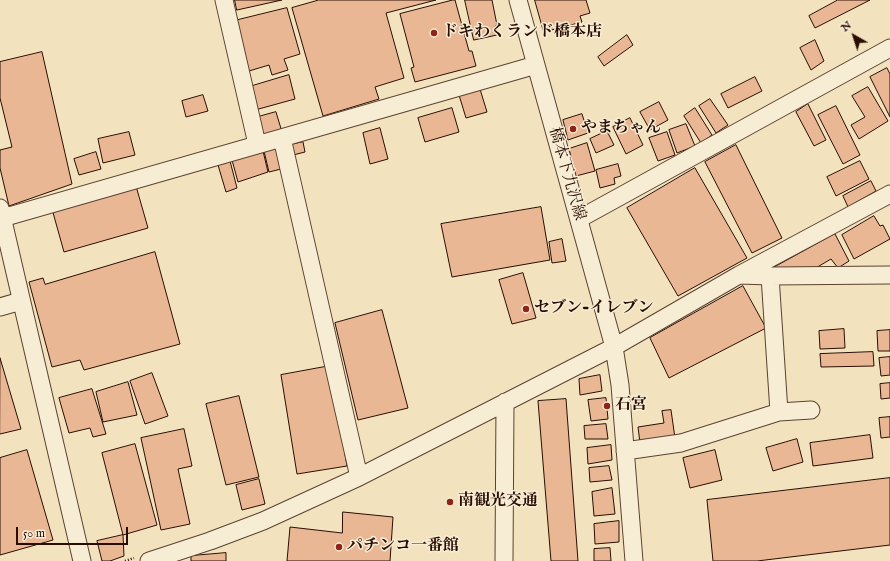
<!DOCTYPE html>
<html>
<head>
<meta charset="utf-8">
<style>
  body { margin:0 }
  #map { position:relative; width:890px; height:561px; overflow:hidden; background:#f2e3be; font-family:"IM FELL English",serif }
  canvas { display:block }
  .north { position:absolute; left:834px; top:16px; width:40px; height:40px; -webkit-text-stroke:3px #f7edd5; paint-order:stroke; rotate:321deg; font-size:11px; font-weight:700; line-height:16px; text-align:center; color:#290d02 }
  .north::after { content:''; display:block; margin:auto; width:14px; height:18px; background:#290d02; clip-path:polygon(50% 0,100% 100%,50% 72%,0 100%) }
  .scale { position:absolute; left:16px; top:527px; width:112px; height:18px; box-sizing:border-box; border:2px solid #290d02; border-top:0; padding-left:5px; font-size:12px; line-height:14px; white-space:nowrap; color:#290d02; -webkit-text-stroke:3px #f7edd5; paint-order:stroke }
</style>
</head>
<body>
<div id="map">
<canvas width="890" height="561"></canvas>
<div class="north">N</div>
<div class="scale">50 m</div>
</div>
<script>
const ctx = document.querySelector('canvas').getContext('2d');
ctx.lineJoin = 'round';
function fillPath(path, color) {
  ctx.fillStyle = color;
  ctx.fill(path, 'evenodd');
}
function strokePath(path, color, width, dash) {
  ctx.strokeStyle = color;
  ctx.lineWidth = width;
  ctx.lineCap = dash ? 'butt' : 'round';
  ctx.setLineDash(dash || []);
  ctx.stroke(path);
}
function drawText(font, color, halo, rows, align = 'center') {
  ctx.font = font + ' "IM FELL English","Noto Serif JP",serif';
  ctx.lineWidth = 3;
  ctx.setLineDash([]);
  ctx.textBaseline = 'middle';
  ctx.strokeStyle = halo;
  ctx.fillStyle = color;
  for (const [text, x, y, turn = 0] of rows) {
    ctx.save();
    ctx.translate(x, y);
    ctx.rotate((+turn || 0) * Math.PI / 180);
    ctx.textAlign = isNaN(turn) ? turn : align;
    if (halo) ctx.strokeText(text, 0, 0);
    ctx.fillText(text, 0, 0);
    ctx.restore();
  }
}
const building = new Path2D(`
  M235 0H282L237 10Z
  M319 0H436L386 13 404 78 375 87 379 99 323 116 292 8Z
  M453 0H455L469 51H472L476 66 415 82 411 68 414 67 400 14Z
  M465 0H492L497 25 495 26 497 35 474 40Z
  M535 0H586L590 13 580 16 582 22 544 32Z
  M838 0H870L815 28 809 16Z
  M287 8 300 54 284 59 288 70 272 75 269 65 249 71 234 21Z
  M627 35 633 45 604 66 598 57Z
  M815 40 824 61 811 70 800 48Z
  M42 52 72 184 9 206 0 168V150L12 147 0 98V62Z
  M887 68 890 74V117L870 77Z
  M289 75 295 99 255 110 249 87Z
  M755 77 762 91 728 108 721 94Z
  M868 87 888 121 859 139 851 125 865 117 852 96Z
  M480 89 487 112 466 118 459 95Z
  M203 95 208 111 186 117 182 101Z
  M710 99 728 125 716 133 699 106Z
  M659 102 668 120 650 130 640 112Z
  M808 104 826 140 814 146 796 112Z
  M836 106 860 155 843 164 818 115Z
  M452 108 459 132 425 142 418 118Z
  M695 108 712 135 701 143 684 116Z
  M276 112 282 132 264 138 258 117Z
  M582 114 588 133 568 140 563 120Z
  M630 118 643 145 626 154 613 127Z
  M686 124 695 146 677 153 669 130Z
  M380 128 388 159 370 164 363 133Z
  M607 131 614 145 596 153 590 139Z
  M129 132 135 155 103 163 98 139Z
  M667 132 675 155 658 161 649 138Z
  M303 142 305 152 293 155 290 145Z
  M587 143 595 171 576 176 569 149Z
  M736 145 782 238 752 253 705 162Z
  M278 148 281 169 269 172 264 151Z
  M263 151 268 172 238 182 232 160Z
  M96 152 101 169 79 175 74 159Z
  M230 161 237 188 226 192 218 165Z
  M860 161 869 179 836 196 827 177Z
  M618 164 621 176 614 178 615 184 600 188 596 170Z
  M695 168 747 258 678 296 627 208Z
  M871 181 876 191 848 207 843 196Z
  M136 186 148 228 64 252 52 209Z
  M541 207 550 260 452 277 441 224Z
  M874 216 880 226 883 225 890 239 854 259 842 235Z
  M835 234 849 261 838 268 831 259 814 269 778 272 775 267Z
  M562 239 566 261 552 263 549 242Z
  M155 252 180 344 84 370 80 360 52 367 29 282 43 278 45 284Z
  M523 273 536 318 512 324 499 280Z
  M743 286 766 328 669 378 650 338Z
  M382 310 408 408 358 420 335 323Z
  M844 329 845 348 820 349 819 331Z
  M890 330V351H878L877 331Z
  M873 352 874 366 821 367 820 354Z
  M890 357V375L881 376 879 358Z
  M0 358 21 429 0 434Z
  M330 366 347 466 297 474 281 375Z
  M152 373 168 416 145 424 130 381Z
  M600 375 602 391 580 395 579 379Z
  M128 382 137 415 103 422 96 392Z
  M890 383V398L881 399 880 384Z
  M92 389 106 434 93 437 90 428 69 433 59 398Z
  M239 396 259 477 226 485 206 404Z
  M606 398 608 419 591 421 588 400Z
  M566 399 578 561H551L538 401Z
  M671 410 675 438 640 443 638 427 664 423 662 411Z
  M890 417V437L881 438 879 418Z
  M606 424 608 439H585L584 426Z
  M184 429 192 466 178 469 190 524 161 530 141 438Z
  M870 435 873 458 813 466 810 443Z
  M797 439 803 462 773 471 766 448Z
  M135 444 157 525 123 535 102 453Z
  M611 445 612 460 588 464 587 448Z
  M27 450 53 540 0 555V458Z
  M715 450 722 480 690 488 683 458Z
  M609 466 612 480 590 482 589 468Z
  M890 478V545L757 561H713L707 500Z
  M259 479 265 504 242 510 236 485Z
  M612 488 615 514 594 516 592 492Z
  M343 512 393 517 390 561H287L290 527 342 533Z
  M619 521V542L595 544 594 524Z
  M123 535 124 556 110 561H102L97 541Z
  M610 548 611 561H594V549Z
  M226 553V561H191V556Z`);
fillPath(building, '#eab795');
strokePath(building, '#290d02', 1);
const minor = new Path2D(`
  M224 0 257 144
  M518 0 614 347 620 385 634 561
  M282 138 359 477
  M0 208 82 561
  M2 218 536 65
  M579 219 890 48
  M740 275 770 276 890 275
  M770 276 779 412
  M0 307 21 301
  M625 451 681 443 779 412 811 410
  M149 561 210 541 263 521 359 477 614 347 739 275 890 194
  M504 561 505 402`);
strokePath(minor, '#5b4231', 19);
strokePath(new Path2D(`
  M125 561 134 558`), '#290d02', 2.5, [1, 2]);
strokePath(minor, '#f7edd5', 17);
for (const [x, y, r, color] of [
  [434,33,4,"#8f2418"],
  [573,129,4,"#8f2418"],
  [526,309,4,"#8f2418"],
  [607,406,4,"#8f2418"],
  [450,502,4,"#8f2418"],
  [339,547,4,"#8f2418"]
]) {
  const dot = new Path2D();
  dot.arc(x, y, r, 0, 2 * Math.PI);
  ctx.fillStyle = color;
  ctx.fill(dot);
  strokePath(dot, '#f7edd5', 1.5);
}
drawText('bold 16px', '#290d02', '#f7edd5', [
  ["ドキわくランド橋本店",442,33],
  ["やまちゃん",581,129],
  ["セブン-イレブン",534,309],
  ["石宮",615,406],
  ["南観光交通",458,502],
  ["パチンコ一番館",347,547]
], 'left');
drawText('16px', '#290d02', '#f7edd5', [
  ["橋本下九沢線",566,174,74]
]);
</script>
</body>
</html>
